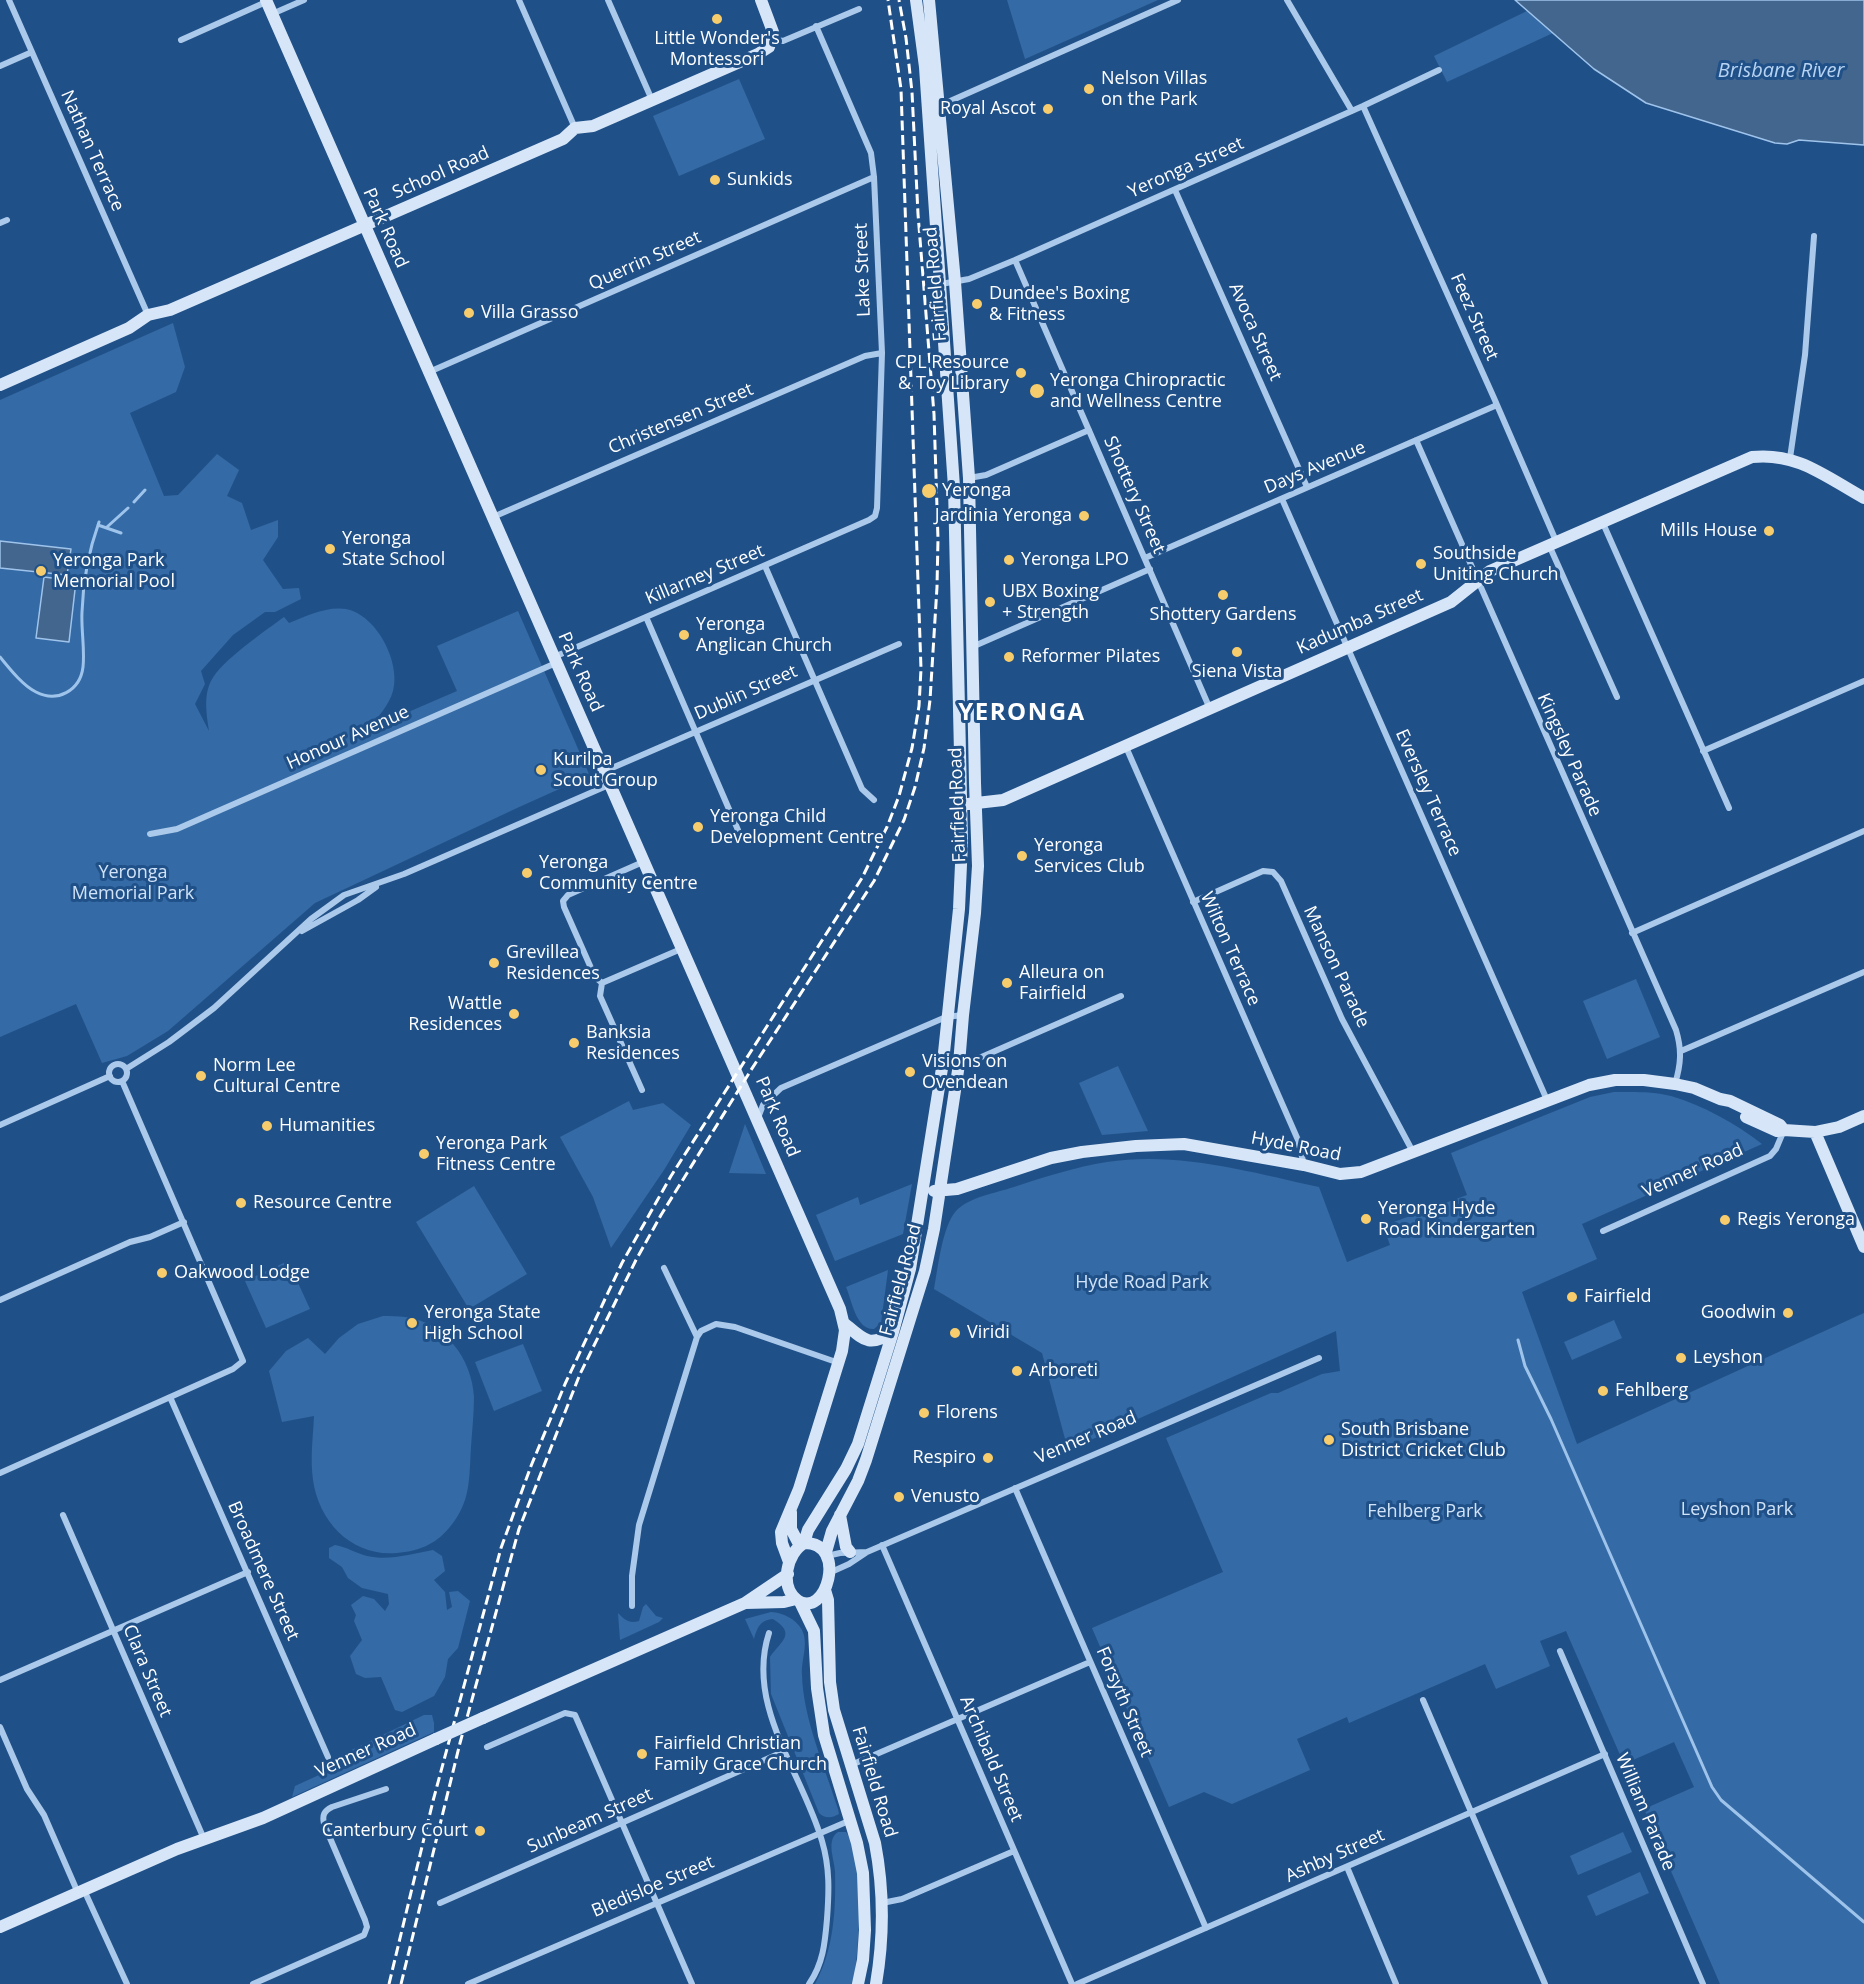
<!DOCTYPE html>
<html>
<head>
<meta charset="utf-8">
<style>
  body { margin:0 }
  canvas { display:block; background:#205088 }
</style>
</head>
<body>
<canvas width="1864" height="1984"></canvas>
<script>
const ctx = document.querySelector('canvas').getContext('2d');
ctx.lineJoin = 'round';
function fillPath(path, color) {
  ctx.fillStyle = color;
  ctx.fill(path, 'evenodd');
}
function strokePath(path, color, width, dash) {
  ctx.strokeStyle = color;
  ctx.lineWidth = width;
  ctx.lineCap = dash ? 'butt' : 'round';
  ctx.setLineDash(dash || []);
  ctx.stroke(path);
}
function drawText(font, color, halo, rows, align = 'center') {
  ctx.font = font + ' "Open Sans",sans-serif';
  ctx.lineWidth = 6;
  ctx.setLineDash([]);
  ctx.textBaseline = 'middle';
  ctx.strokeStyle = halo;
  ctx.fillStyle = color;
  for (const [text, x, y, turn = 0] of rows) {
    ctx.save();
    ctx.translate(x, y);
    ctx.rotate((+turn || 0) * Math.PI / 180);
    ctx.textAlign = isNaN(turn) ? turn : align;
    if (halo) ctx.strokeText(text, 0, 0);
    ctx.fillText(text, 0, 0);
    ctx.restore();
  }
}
fillPath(new Path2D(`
  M1007 0H1158L1025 59Z
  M1527 11 1553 33 1447 82 1434 56Z
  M739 79 765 139 679 176 653 116Z
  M173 323 185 367 176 392 130 413 164 496 178 495 217 454 239 470 227 496 242 503 251 530 278 520V537L263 560 283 589 299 588 301 599 275 612H265L233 635 201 671 205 684 195 704 209 731C207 716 203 697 211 681 221 661 265 631 284 617L289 623C306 616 327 606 346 609 377 615 401 663 393 691 389 706 377 717 369 729L457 691 437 646 518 611 589 774 586 777 517 808 315 903 168 1031 127 1056 102 1063 76 1004 0 1037V400Z
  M1636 979 1660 1037 1607 1059 1583 1001Z
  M1118 1066 1148 1131 1102 1135 1079 1083Z
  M1614 1092C1632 1092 1653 1091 1671 1096 1704 1106 1735 1123 1762 1144L1582 1224 1597 1259 1522 1292 1577 1444 1864 1313V1984H1720L1644 1809 1694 1787 1674 1742 1624 1764 1566 1631 1540 1641 1550 1666 1496 1689 1485 1664 1349 1723 1347 1717 1297 1739 1310 1770 1232 1804 1204 1792 1169 1807 1092 1628 1223 1572 1166 1438 1271 1393H1278L1322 1374 1340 1371 1336 1331 1068 1450 1042 1353 934 1289C938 1268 942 1227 956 1211 969 1197 996 1193 1014 1187 1044 1177 1076 1167 1107 1162 1178 1151 1250 1172 1319 1187L1347 1262 1390 1245 1383 1226 1467 1195 1451 1153 1590 1097Z
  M629 1101 633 1110 663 1103 691 1125 664 1170 611 1248 593 1197 560 1137Z
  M745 1124 766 1174 729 1173Z
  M912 1184 903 1234 835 1261 816 1215 858 1197 860 1205Z
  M474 1186 527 1274 469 1309 416 1222Z
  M288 1261 310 1309 266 1328 245 1281Z
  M888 1270 881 1323 874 1329C856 1330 852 1301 846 1287Z
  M383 1316C390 1316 398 1316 405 1317 445 1322 472 1359 474 1397 474 1413 472 1431 471 1447 469 1480 471 1502 449 1528 435 1545 418 1551 397 1553 353 1557 319 1523 313 1480 310 1459 313 1437 314 1416L282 1422 269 1371 286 1351 308 1338 325 1354 339 1338 358 1324Z
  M1614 1320 1622 1338 1572 1360 1564 1342Z
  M523 1344 542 1391 494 1411 475 1362Z
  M335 1545C347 1547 355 1553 367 1556 389 1561 411 1554 433 1550L442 1556 445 1571 434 1580 445 1592 447 1610 452 1607 449 1592 458 1591 470 1601 458 1648 448 1659 445 1677 434 1696 402 1712 395 1710 381 1677 365 1678 356 1674 350 1656 362 1640 354 1621 356 1615 351 1605 363 1596 374 1599 385 1611 389 1604 388 1594 362 1588 348 1578 342 1567 329 1558V1548Z
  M646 1604 656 1616 663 1618 659 1622 620 1640 618 1613C625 1620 629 1624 639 1621L643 1607Z
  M771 1612C783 1613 795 1618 802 1630 809 1644 801 1659 802 1675 803 1718 825 1768 838 1809L839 1814C832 1818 825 1819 819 1813L771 1694 770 1657C781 1641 797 1634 773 1619 760 1620 757 1628 754 1639L745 1619Z
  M424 1715H432L434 1723V1732L292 1797 295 1786 319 1775 339 1756Z
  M838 1832H846C867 1860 858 1950 854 1984H815C834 1949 836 1910 835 1871 834 1858 826 1840 838 1832Z
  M1623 1832 1632 1852 1578 1875 1570 1856Z
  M1640 1872 1649 1893 1596 1916 1587 1896Z`), '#346aa5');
const water = new Path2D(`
  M1515 0H1864V145L1799 140 1787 144 1775 143 1646 103 1594 69Z
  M0 541 71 549 67 575 0 568Z
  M44 577 76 581 69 642 36 638Z`);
fillPath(water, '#43668e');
strokePath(water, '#9fc4ec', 1.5);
strokePath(new Path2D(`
  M134 502 145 490
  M98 525 121 533
  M107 527 128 508
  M0 657C9 668 23 686 36 692 57 703 80 691 83 667 85 649 81 630 82 612 83 581 89 550 99 522
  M1518 1340 1525 1366 1551 1419 1712 1787 1721 1800 1864 1922`), '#9fc4ec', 3);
strokePath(new Path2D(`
  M9 0 148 315
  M519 0 575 128
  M608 0 652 100
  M1287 0 1352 111
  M272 14 304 0
  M772 39 783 41 859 9
  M181 40 266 2
  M0 66 32 52
  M939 106 1178 0
  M1363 106 1494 398 1556 541
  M1175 190 1307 487
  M0 223 7 220
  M1015 260 1210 709
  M941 284 969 279 1015 260 1363 106 1439 70
  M429 372 874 177
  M1416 440 1676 1030C1682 1050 1681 1064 1675 1084
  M1790 458 1805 355 1814 236
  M969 478 986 475 1089 430
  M1282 499 1547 1100
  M493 517 865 356 882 353
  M1602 521 1729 808
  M1549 545 1617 697
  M1145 558 1497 405
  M765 566 862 789 874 800
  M646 617 738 830
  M972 647 1150 569
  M554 657 869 520 875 516 877 508 882 353 874 177 871 153 816 26
  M1126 747 1298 1140 1304 1165
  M1703 751 1864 681
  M605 771 899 644
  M150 834 177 829 556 663
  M1193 902 1263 871 1273 872 1281 881 1342 1019 1413 1152
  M302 931 358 900 376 887
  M1632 933 1864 831
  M602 983 595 977 564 907 563 901 568 895 643 862
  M602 983 600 996 642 1090
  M602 983 681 949
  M1681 1051 1864 972
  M943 1062 959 1064 970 1062 1121 996
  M109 1073a9 9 0 1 1 18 0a9 9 0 1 1-18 0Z
  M126 1069 169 1042 214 1008 311 919 344 895 404 874 611 784
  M758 1118 763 1105 781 1088 946 1017 963 1015
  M0 1125 110 1076
  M1603 1231 1770 1156 1776 1149 1784 1130
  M664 1268 697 1337
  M0 1300 130 1242 150 1237 184 1222
  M170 1397 328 1757
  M0 1473 233 1369 243 1361 122 1081
  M1015 1488 1206 1928
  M63 1515 204 1839
  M882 1545 1072 1984
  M827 1556 840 1553 867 1552
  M829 1573 849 1564 867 1552 1319 1358
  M632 1606V1576L639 1525 697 1337 701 1331 716 1324 735 1327 839 1363
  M769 1633C745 1706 803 1774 822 1841 830 1868 829 1892 827 1919 825 1943 823 1964 809 1984
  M1560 1651 1703 1984
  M0 1680 248 1572
  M1423 1700 1545 1984
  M0 1727 27 1789 44 1815 78 1893
  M487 1747 565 1713 575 1715 692 1984
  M851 1765 1090 1662
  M1347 1867 1396 1984
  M84 1890 127 1984
  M440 1903 785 1751
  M882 1903 902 1899 1014 1851
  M253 1984 364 1935 367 1927 365 1920 324 1824C322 1815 324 1811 332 1807L386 1789
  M468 1984 851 1820
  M1077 1984 1605 1754`), '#abc9ea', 6);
strokePath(new Path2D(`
  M266 0 840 1309 845 1330 842 1351 799 1489 781 1532 782 1543 789 1562
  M0 385 129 328 148 315 170 310 563 139 575 128 593 126 758 54 769 47 773 32 761 0
  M968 804 1003 800 1451 602 1490 571 1752 457C1797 452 1826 477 1864 498
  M1746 1117 1777 1131 1784 1130 1815 1132 1839 1127 1864 1116
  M1815 1132 1864 1247
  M934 1191 957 1189 1051 1158 1082 1152 1136 1146 1184 1144 1304 1165 1340 1174 1361 1172 1589 1085 1615 1080H1644L1675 1084 1694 1088 1720 1099 1730 1101 1780 1125 1784 1130
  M844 1323C864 1340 869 1348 893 1332
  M791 1512V1529L800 1546
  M840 1515 846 1547 850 1552
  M804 1543 808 1530 846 1469 858 1444 893 1332 910 1269 943 1062 959 909 962 842 954 487 925 67 916 0
  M804 1543C849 1542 826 1621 797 1600 779 1586 787 1553 804 1543Z
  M826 1552 832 1531 858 1481 866 1460 925 1271 934 1229 959 1064 963 1015 975 913 978 866 975 783 969 478 955 282 929 0
  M825 1590 828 1600 830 1682 834 1710 875 1843C884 1890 884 1937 876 1984
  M800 1602 814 1631 817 1688 824 1735 857 1843 863 1873 865 1930 863 1960 858 1984
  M745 1603 784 1602 796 1599
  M483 1718 745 1603 788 1574
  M0 1927 177 1849 263 1818 436 1739`), '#d6e6f8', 12);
strokePath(new Path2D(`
  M389 1984 433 1801 501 1548 531 1466 565 1384 622 1263 671 1176 862 878 887 827 899 796 912 748 919 706 921 669 901 89 888 0
  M401 1984 460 1743 519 1529 580 1374 636 1260 661 1215 751 1070 874 881 904 820 915 787 924 748 930 700 937 587 938 539 934 414 918 214 912 92 906 38 899 0`), '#fff', 3, [10, 4.5]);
strokePath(new Path2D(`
  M436 1739 483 1718`), '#d6e6f8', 12);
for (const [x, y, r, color] of [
  [717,19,6,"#f7cc6c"],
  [1089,89,6,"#f7cc6c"],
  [1048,109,6,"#f7cc6c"],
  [715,180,6,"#f7cc6c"],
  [977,304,6,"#f7cc6c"],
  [469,313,6,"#f7cc6c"],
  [1021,373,6,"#f7cc6c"],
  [1037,391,8,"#f7cc6c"],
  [929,491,8,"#f7cc6c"],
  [1084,516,6,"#f7cc6c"],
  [1769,531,6,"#f7cc6c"],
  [330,549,6,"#f7cc6c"],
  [1009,560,6,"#f7cc6c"],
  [1421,564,6,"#f7cc6c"],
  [41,571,6,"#f7cc6c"],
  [1223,595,6,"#f7cc6c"],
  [990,602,6,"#f7cc6c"],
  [684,635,6,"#f7cc6c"],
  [1237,652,6,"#f7cc6c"],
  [1009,657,6,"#f7cc6c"],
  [541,770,6,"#f7cc6c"],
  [698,827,6,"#f7cc6c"],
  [1022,856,6,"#f7cc6c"],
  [527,873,6,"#f7cc6c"],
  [494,963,6,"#f7cc6c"],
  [1007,983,6,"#f7cc6c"],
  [514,1014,6,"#f7cc6c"],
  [574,1043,6,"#f7cc6c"],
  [910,1072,6,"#f7cc6c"],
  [201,1076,6,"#f7cc6c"],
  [267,1126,6,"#f7cc6c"],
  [424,1154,6,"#f7cc6c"],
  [241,1203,6,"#f7cc6c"],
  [1366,1219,6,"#f7cc6c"],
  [1725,1220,6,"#f7cc6c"],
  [162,1273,6,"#f7cc6c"],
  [1572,1297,6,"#f7cc6c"],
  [1788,1313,6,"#f7cc6c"],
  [412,1323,6,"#f7cc6c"],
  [955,1333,6,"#f7cc6c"],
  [1681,1358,6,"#f7cc6c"],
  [1017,1371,6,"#f7cc6c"],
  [1603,1391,6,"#f7cc6c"],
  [924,1413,6,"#f7cc6c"],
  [1329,1440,6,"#f7cc6c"],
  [988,1458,6,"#f7cc6c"],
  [899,1497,6,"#f7cc6c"],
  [642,1754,6,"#f7cc6c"],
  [480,1831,6,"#f7cc6c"]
]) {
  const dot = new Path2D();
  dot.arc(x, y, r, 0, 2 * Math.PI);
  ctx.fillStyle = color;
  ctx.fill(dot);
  strokePath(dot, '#205088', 2);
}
drawText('18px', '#fff', '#205088', [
  ["Little Wonder's",717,39,"center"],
  ["Montessori",717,60,"center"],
  ["Nelson Villas",1101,79],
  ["on the Park",1101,100],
  ["Royal Ascot",1036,109,"right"],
  ["Sunkids",727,180],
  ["Dundee's Boxing",989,294],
  ["& Fitness",989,315],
  ["Villa Grasso",481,313],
  ["CPL Resource",1009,363,"right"],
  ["& Toy Library",1009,384,"right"],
  ["Yeronga Chiropractic",1050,381],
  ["and Wellness Centre",1050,402],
  ["Yeronga",942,491],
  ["Jardinia Yeronga",1072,516,"right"],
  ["Mills House",1757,531,"right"],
  ["Yeronga",342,539],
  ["State School",342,560],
  ["Southside",1433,554],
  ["Uniting Church",1433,575],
  ["Yeronga LPO",1021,560],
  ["Yeronga Park",53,561],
  ["Memorial Pool",53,582],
  ["UBX Boxing",1002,592],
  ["+ Strength",1002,613],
  ["Shottery Gardens",1223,615,"center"],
  ["Yeronga",696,625],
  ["Anglican Church",696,646],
  ["Reformer Pilates",1021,657],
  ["Siena Vista",1237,672,"center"],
  ["Kurilpa",553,760],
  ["Scout Group",553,781],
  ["Yeronga Child",710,817],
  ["Development Centre",710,838],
  ["Yeronga",1034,846],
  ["Services Club",1034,867],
  ["Yeronga",539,863],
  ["Community Centre",539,884],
  ["Grevillea",506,953],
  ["Residences",506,974],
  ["Alleura on",1019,973],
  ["Fairfield",1019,994],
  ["Wattle",502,1004,"right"],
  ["Residences",502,1025,"right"],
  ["Banksia",586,1033],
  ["Residences",586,1054],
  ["Visions on",922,1062],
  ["Ovendean",922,1083],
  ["Norm Lee",213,1066],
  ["Cultural Centre",213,1087],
  ["Humanities",279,1126],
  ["Yeronga Park",436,1144],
  ["Fitness Centre",436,1165],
  ["Resource Centre",253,1203],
  ["Yeronga Hyde",1378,1209],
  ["Road Kindergarten",1378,1230],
  ["Regis Yeronga",1737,1220],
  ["Oakwood Lodge",174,1273],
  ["Fairfield",1584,1297],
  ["Yeronga State",424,1313],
  ["High School",424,1334],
  ["Goodwin",1776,1313,"right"],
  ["Viridi",967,1333],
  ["Leyshon",1693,1358],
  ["Arboreti",1029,1371],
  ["Fehlberg",1615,1391],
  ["Florens",936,1413],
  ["South Brisbane",1341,1430],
  ["District Cricket Club",1341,1451],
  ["Respiro",976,1458,"right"],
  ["Venusto",911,1497],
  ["Fairfield Christian",654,1744],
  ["Family Grace Church",654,1765],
  ["Canterbury Court",468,1831,"right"]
], 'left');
drawText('18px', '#fff', '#205088', [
  ["Nathan Terrace",92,151,66],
  ["Yeronga Street",1186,168,-24],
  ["School Road",441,173,-24],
  ["Park Road",385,228,66],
  ["Querrin Street",645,261,-24],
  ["Lake Street",863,270,-92],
  ["Fairfield Road",936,284,-95],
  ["Feez Street",1474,317,66],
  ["Avoca Street",1255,332,66],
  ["Christensen Street",681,419,-23],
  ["Days Avenue",1315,468,-23],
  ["Shottery Street",1134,495,66],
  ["Killarney Street",705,575,-23],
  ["Kadumba Street",1360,622,-24],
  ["Park Road",580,672,66],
  ["Dublin Street",746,693,-24],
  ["Honour Avenue",348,738,-24],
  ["Kingsley Parade",1569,755,66],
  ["Eversley Terrace",1428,793,66],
  ["Fairfield Road",958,805,-92],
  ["Wilton Terrace",1230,949,66],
  ["Manson Parade",1336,967,65],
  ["Park Road",777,1117,67],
  ["Hyde Road",1296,1147,11],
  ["Venner Road",1693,1171,-24],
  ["Fairfield Road",901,1280,-75],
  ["Venner Road",1086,1438,-23],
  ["Broadmere Street",263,1571,66],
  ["Clara Street",147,1671,67],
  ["Forsyth Street",1124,1702,67],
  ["Venner Road",366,1751,-24],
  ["Archibald Street",991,1759,67],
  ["Fairfield Road",874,1782,73],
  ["William Parade",1645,1812,67],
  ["Sunbeam Street",590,1821,-24],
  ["Ashby Street",1335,1856,-24],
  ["Bledisloe Street",653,1887,-23]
]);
drawText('18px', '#d0e3f8', '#205088', [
  ["Yeronga",133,873],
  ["Memorial Park",133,894],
  ["Hyde Road Park",1142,1283],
  ["Leyshon Park",1737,1510],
  ["Fehlberg Park",1425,1512]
]);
drawText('italic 20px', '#b7d3f2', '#205088', [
  ["Brisbane River",1781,71]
]);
ctx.letterSpacing = '1.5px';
drawText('bold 24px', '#fff', '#205088', [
  ["YERONGA",1022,713]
]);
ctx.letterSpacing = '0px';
</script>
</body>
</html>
